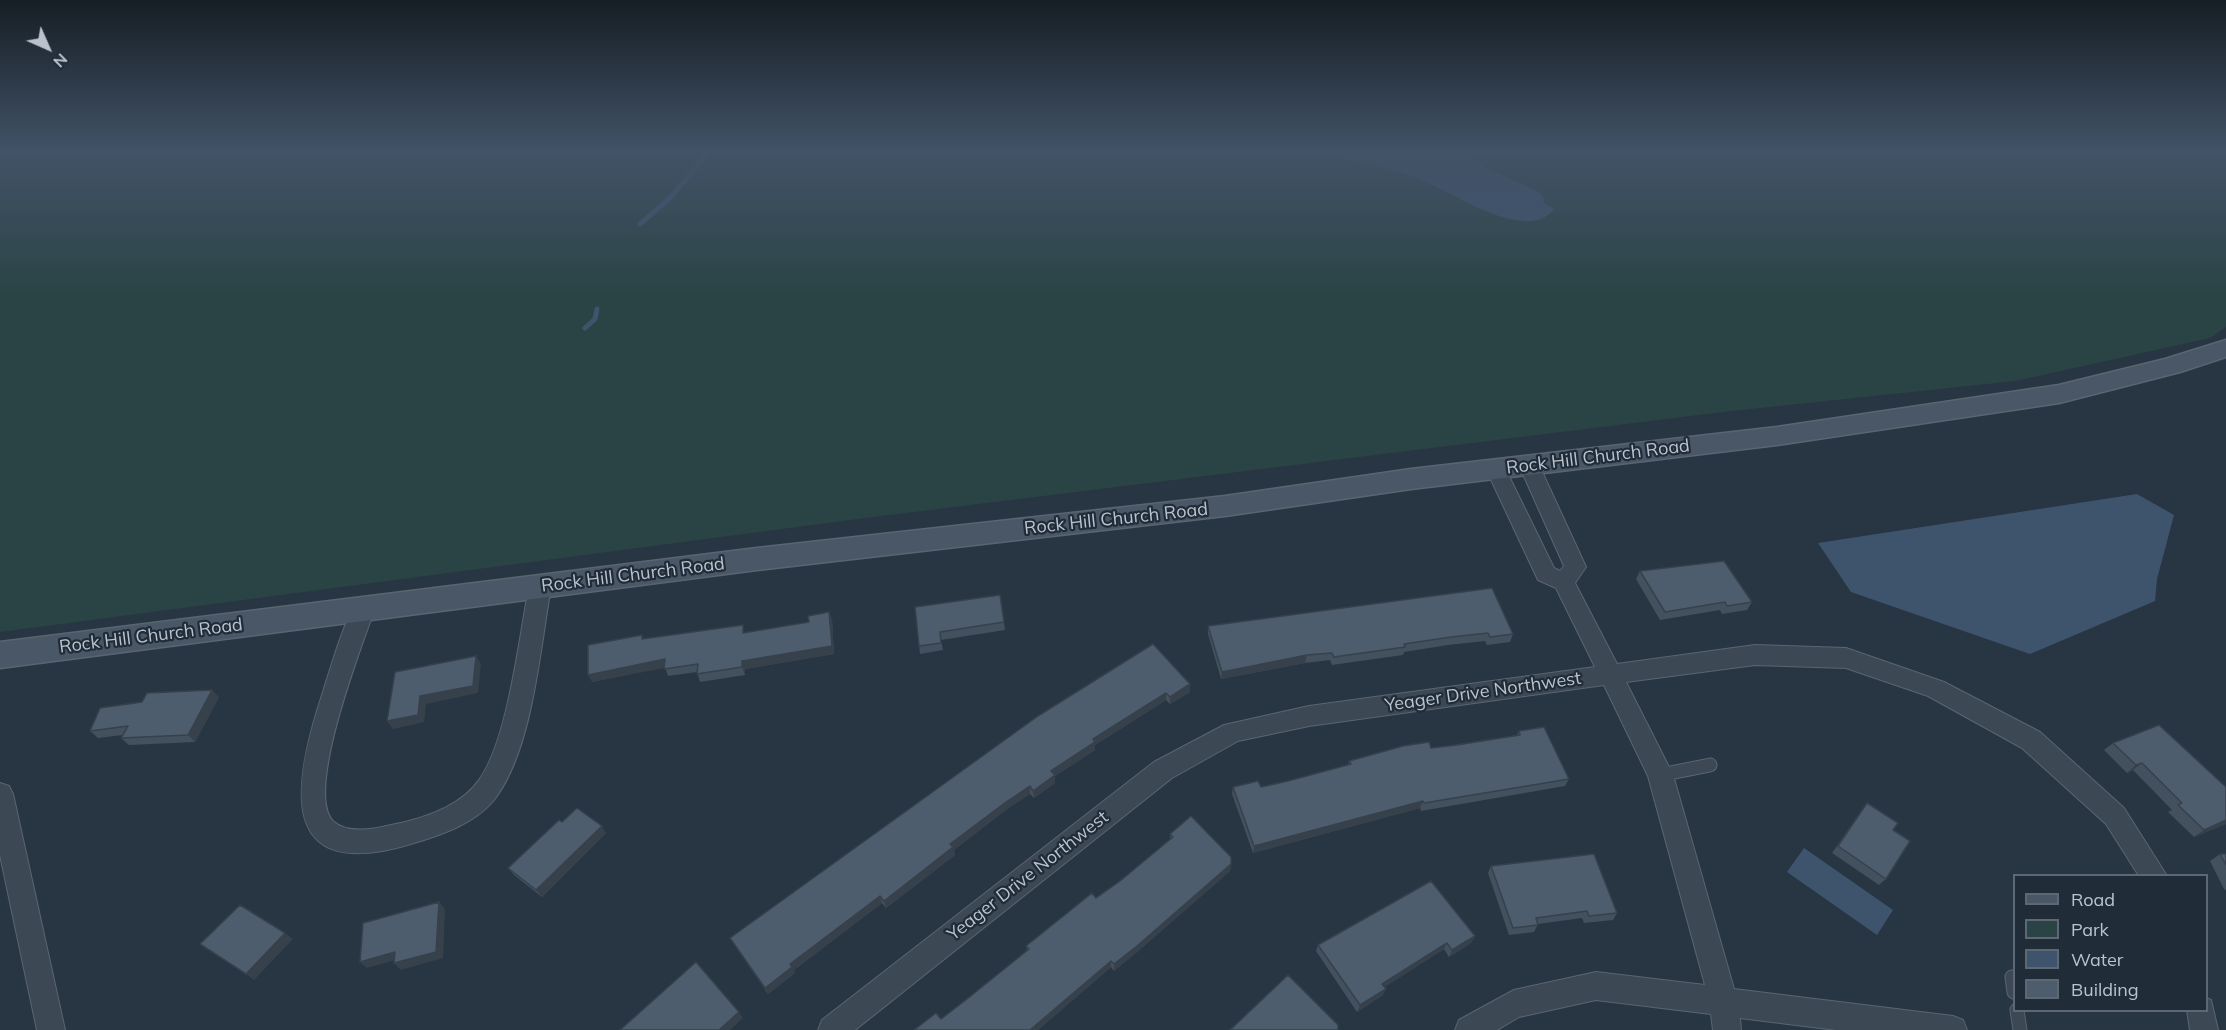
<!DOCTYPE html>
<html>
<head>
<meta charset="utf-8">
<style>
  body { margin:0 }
  #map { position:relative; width:2226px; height:1030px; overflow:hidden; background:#283644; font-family:Mulish,sans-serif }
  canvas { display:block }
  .legend { position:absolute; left:2013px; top:874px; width:195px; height:138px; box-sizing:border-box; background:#212c39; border:2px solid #5e6874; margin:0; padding:8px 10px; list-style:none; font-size:18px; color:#bac3cd }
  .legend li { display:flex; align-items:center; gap:12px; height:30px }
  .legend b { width:30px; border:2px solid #5e6874 }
  .north { position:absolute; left:18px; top:18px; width:60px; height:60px; -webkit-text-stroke:4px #212c39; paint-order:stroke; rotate:135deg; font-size:16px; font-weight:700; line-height:24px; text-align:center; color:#bac3cd }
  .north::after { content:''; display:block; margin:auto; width:21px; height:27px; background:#bac3cd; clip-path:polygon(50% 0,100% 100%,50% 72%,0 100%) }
</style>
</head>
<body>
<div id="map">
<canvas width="2226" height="1030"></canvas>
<ul class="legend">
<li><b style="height:8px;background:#4a5767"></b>Road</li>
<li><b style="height:16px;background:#2a4445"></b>Park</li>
<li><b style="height:16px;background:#3e546d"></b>Water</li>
<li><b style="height:16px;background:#4e5d6d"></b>Building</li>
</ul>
<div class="north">N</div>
</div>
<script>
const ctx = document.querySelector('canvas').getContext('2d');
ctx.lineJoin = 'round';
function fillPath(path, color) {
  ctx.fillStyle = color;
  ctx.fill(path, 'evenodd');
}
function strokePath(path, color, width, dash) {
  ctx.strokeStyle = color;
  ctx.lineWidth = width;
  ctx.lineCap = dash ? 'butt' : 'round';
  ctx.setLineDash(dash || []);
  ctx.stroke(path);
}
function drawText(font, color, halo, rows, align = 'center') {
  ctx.font = font + ' Mulish,sans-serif';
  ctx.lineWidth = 4.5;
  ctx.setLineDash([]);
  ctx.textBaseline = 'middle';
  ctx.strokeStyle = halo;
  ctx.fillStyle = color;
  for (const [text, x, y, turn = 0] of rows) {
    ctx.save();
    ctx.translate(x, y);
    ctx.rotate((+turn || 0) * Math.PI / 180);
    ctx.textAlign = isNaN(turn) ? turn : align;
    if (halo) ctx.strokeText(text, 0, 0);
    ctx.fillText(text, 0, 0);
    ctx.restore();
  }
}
fillPath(new Path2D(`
  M0 152H2226V327L2210 338 2015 381 1731 411 865 518 0 632Z`), '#2a4445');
fillPath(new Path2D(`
  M1317 152H1463L1487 168 1537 191 1543 196 1544 203 1554 209C1527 245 1451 191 1420 179 1387 167 1351 160 1317 152Z
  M2137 494 2174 515 2157 579 2155 601 2030 654 1851 592 1818 543Z
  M1804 848 1893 910 1877 935 1787 872Z`), '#3e546d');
strokePath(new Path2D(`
  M640 224 671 197 709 152
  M585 328 595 319 597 309`), '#3e546d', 5);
const service = new Path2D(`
  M1660 775 1710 765
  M2012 977 2014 992
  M2017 1010 2020 1030`);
const minor = new Path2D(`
  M1529 458 1536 460 1539 465 1586 567 1575 583 1617 664 1755 645 1846 648 1944 682 2040 732 2124 808 2167 876H2139L2106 824 2022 748 1928 696 1846 668 1755 665 1626 682 1673 775 1734 989 1953 1016 1963 1020 1967 1030H1836L1740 1018 1741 1030H1713L1711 1014 1596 1000 1519 1017 1497 1030H1455L1459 1020 1514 990 1596 972 1705 985 1648 776 1604 685 1309 726 1238 741 1172 778 855 1030H818L822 1020 1154 762 1224 725 1309 706 1595 667 1556 588 1538 580 1486 469 1489 464 1496 462 1503 464 1554 568 1560 571 1564 566 1519 465 1522 460Z
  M540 578 548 581 551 587C540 649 533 745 497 796 478 823 441 835 411 844 275 885 293 783 322 695 332 664 341 630 356 602L364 599 372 602 375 608C363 643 303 795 334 822 348 834 375 829 391 825 422 819 460 807 479 780 508 740 519 638 529 587L532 581Z
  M0 783 9 786 13 794 65 1030H37L0 855Z
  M2206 998 2211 1000 2218 1030H2190L2187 1010H2206Z`);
const secondary = new Path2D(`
  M2226 340V357L2180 372 2059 403 1777 445 1411 489 1225 516 757 570 0 668V642L757 548 1225 496 1411 469 1777 427 2059 385 2165 359Z`);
strokePath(service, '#5b6571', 15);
strokePath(minor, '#5b6571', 2);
strokePath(secondary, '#5b6571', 3);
strokePath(service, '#3c4854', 13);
fillPath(minor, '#3c4854');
fillPath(secondary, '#4a5767');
fillPath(new Path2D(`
  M1640 571 1752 602 1747 610 1722 614 1720 610 1660 620 1636 579Z
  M1492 588 1513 634 1510 642 1487 645 1485 641 1448 645 1404 652 1403 655 1332 665 1330 660 1305 663 1221 679 1208 634V626Z
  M1000 595 1005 630 941 640 943 650 920 654 919 646Z
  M829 612 832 620 834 654 745 669V675L700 682 697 672 668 676 665 667 592 682 644 639 746 633 809 622Z
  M1153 644 1190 692 1170 704 1166 700 1095 745V750L1055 776V783L1034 798 1030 794 1007 809 954 850 955 855 886 908 882 903 794 970 795 973 768 994 730 938Z
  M219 697 195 742 129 745 121 738 123 735 98 738 90 731Z
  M1519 731 1569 779 1565 786 1421 811 1420 808 1253 853 1232 794 1233 787H1261L1288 781 1348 765 1349 761 1517 735Z
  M2113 743 2226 787V824L2194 837 2168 812 2172 810 2133 770 2127 773 2104 750Z
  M1867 803 1893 830 1886 879 1879 885 1832 853 1861 811Z
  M606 833 542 897 514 875 508 868Z
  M1170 834 1231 864 1230 871 1137 952 1114 971 1111 967 1038 1030H914L941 1019 1027 951 1026 946 1120 881 1170 839Z
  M2220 854H2226V890L2224 889 2210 861Z
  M1491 866 1617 913 1613 920 1584 923 1582 918 1538 924 1534 932 1509 935 1488 873Z
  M1475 936 1471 943 1449 957 1444 949 1384 987 1383 995 1357 1012 1316 951 1318 945Z`), '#43505e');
fillPath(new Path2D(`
  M829 612 832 620 834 654 745 669V675L742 667V661Z
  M1307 655 1305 663 1221 679 1222 672Z
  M476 656 481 664 478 693 426 704 424 722 393 729 387 721Z
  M665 659 669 667 592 682 588 675Z
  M1190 684V692L1170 704V697Z
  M212 690 219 697 195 742 188 735Z
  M1166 693V700L1095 745V750L1055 776V783L1034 798 1033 791 1051 771 1093 739Z
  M2142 763 2133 770 2127 773 2136 765Z
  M1030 786V794L1007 809 954 850 955 855 886 908 884 901 950 844 1006 802Z
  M1423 801 1420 808 1253 853 1254 846Z
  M2226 820V824L2194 837 2204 830Z
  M602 826 606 833 542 897 536 890Z
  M1231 864 1230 871 1137 952 1114 971V964Z
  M880 896 882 903 794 970 795 973 768 994 765 988 790 964Z
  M439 902 445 909 443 958 401 970 394 963Z
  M285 933 293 939 254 980 246 974Z
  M1475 936 1471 943 1449 957 1452 950Z
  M1447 943 1444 949 1379 991 1382 984Z
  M395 952 402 958 367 968 360 962Z
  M1111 961V967L1038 1030H1030Z
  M1386 989 1383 995 1357 1012 1360 1005Z
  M739 1012 743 1018 730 1030H719Z`), '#37414c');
const building = new Path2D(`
  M1724 561 1752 602 1727 606 1725 602 1665 612 1640 571Z
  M1492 588 1513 634 1490 637 1488 633 1451 637 1404 644 1405 647 1334 657 1332 653 1307 655 1222 672 1208 626Z
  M1000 595 1004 622 940 632 941 643 919 646 915 607Z
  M829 612 832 646 742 661V667L697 674 698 664 664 669 665 659 588 675V645L642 635V639L743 625V633L809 622 808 616Z
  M1153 644 1190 684 1170 697 1166 693 1093 739 1095 742 1051 771 1055 775 1033 791 1030 786 1006 802 950 844 953 847 884 901 880 896 790 964 792 967 765 988 730 938 1038 716Z
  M476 656 473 686 420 696 418 715 387 721 395 672Z
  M212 690 188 735 121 738 128 726 90 731 100 708 142 702 147 693Z
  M2159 725 2226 787V820L2204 830 2178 805 2182 803 2142 763 2136 765 2113 743Z
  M1544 727 1569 779 1424 803 1423 801 1254 846 1233 787 1258 781 1261 787 1288 781 1351 764 1349 761 1403 746 1429 742 1431 748 1457 745 1520 735 1519 731Z
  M1867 803 1898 823 1893 830 1910 841 1886 879 1838 846Z
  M577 808 602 826 536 890 508 868 559 820 562 822Z
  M1191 816 1231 857V864L1137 946 1114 964 1111 961 1030 1030H914L936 1013 941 1019 967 999 1029 949 1026 946 1092 893 1096 898 1120 881 1173 837 1170 834Z
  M1594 854 1617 913 1589 916 1587 911 1536 918 1538 925 1513 928 1491 866Z
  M2220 854H2226V865Z
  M1431 881 1475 936 1452 950 1447 943 1382 984 1386 989 1360 1005 1318 945Z
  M439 902 436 952 394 963 395 952 360 962 363 923Z
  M240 905 285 933 246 974 200 944Z
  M696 962 739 1012 719 1030H620Z
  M1288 975 1338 1025V1030H1230Z`);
fillPath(building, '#4e5d6d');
strokePath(building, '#37414c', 1.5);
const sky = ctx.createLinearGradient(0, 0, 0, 297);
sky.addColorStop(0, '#161e25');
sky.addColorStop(0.51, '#425267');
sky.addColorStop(1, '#42526700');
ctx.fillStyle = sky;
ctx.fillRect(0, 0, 2226, 297);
drawText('18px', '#bac3cd', '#212c39', [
  ["Rock Hill Church Road",1598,457,-7],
  ["Rock Hill Church Road",1116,519,-6],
  ["Rock Hill Church Road",633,575,-7],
  ["Rock Hill Church Road",151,636,-7],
  ["Yeager Drive Northwest",1483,692,-8],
  ["Yeager Drive Northwest",1028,876,-38]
]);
</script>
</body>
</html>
